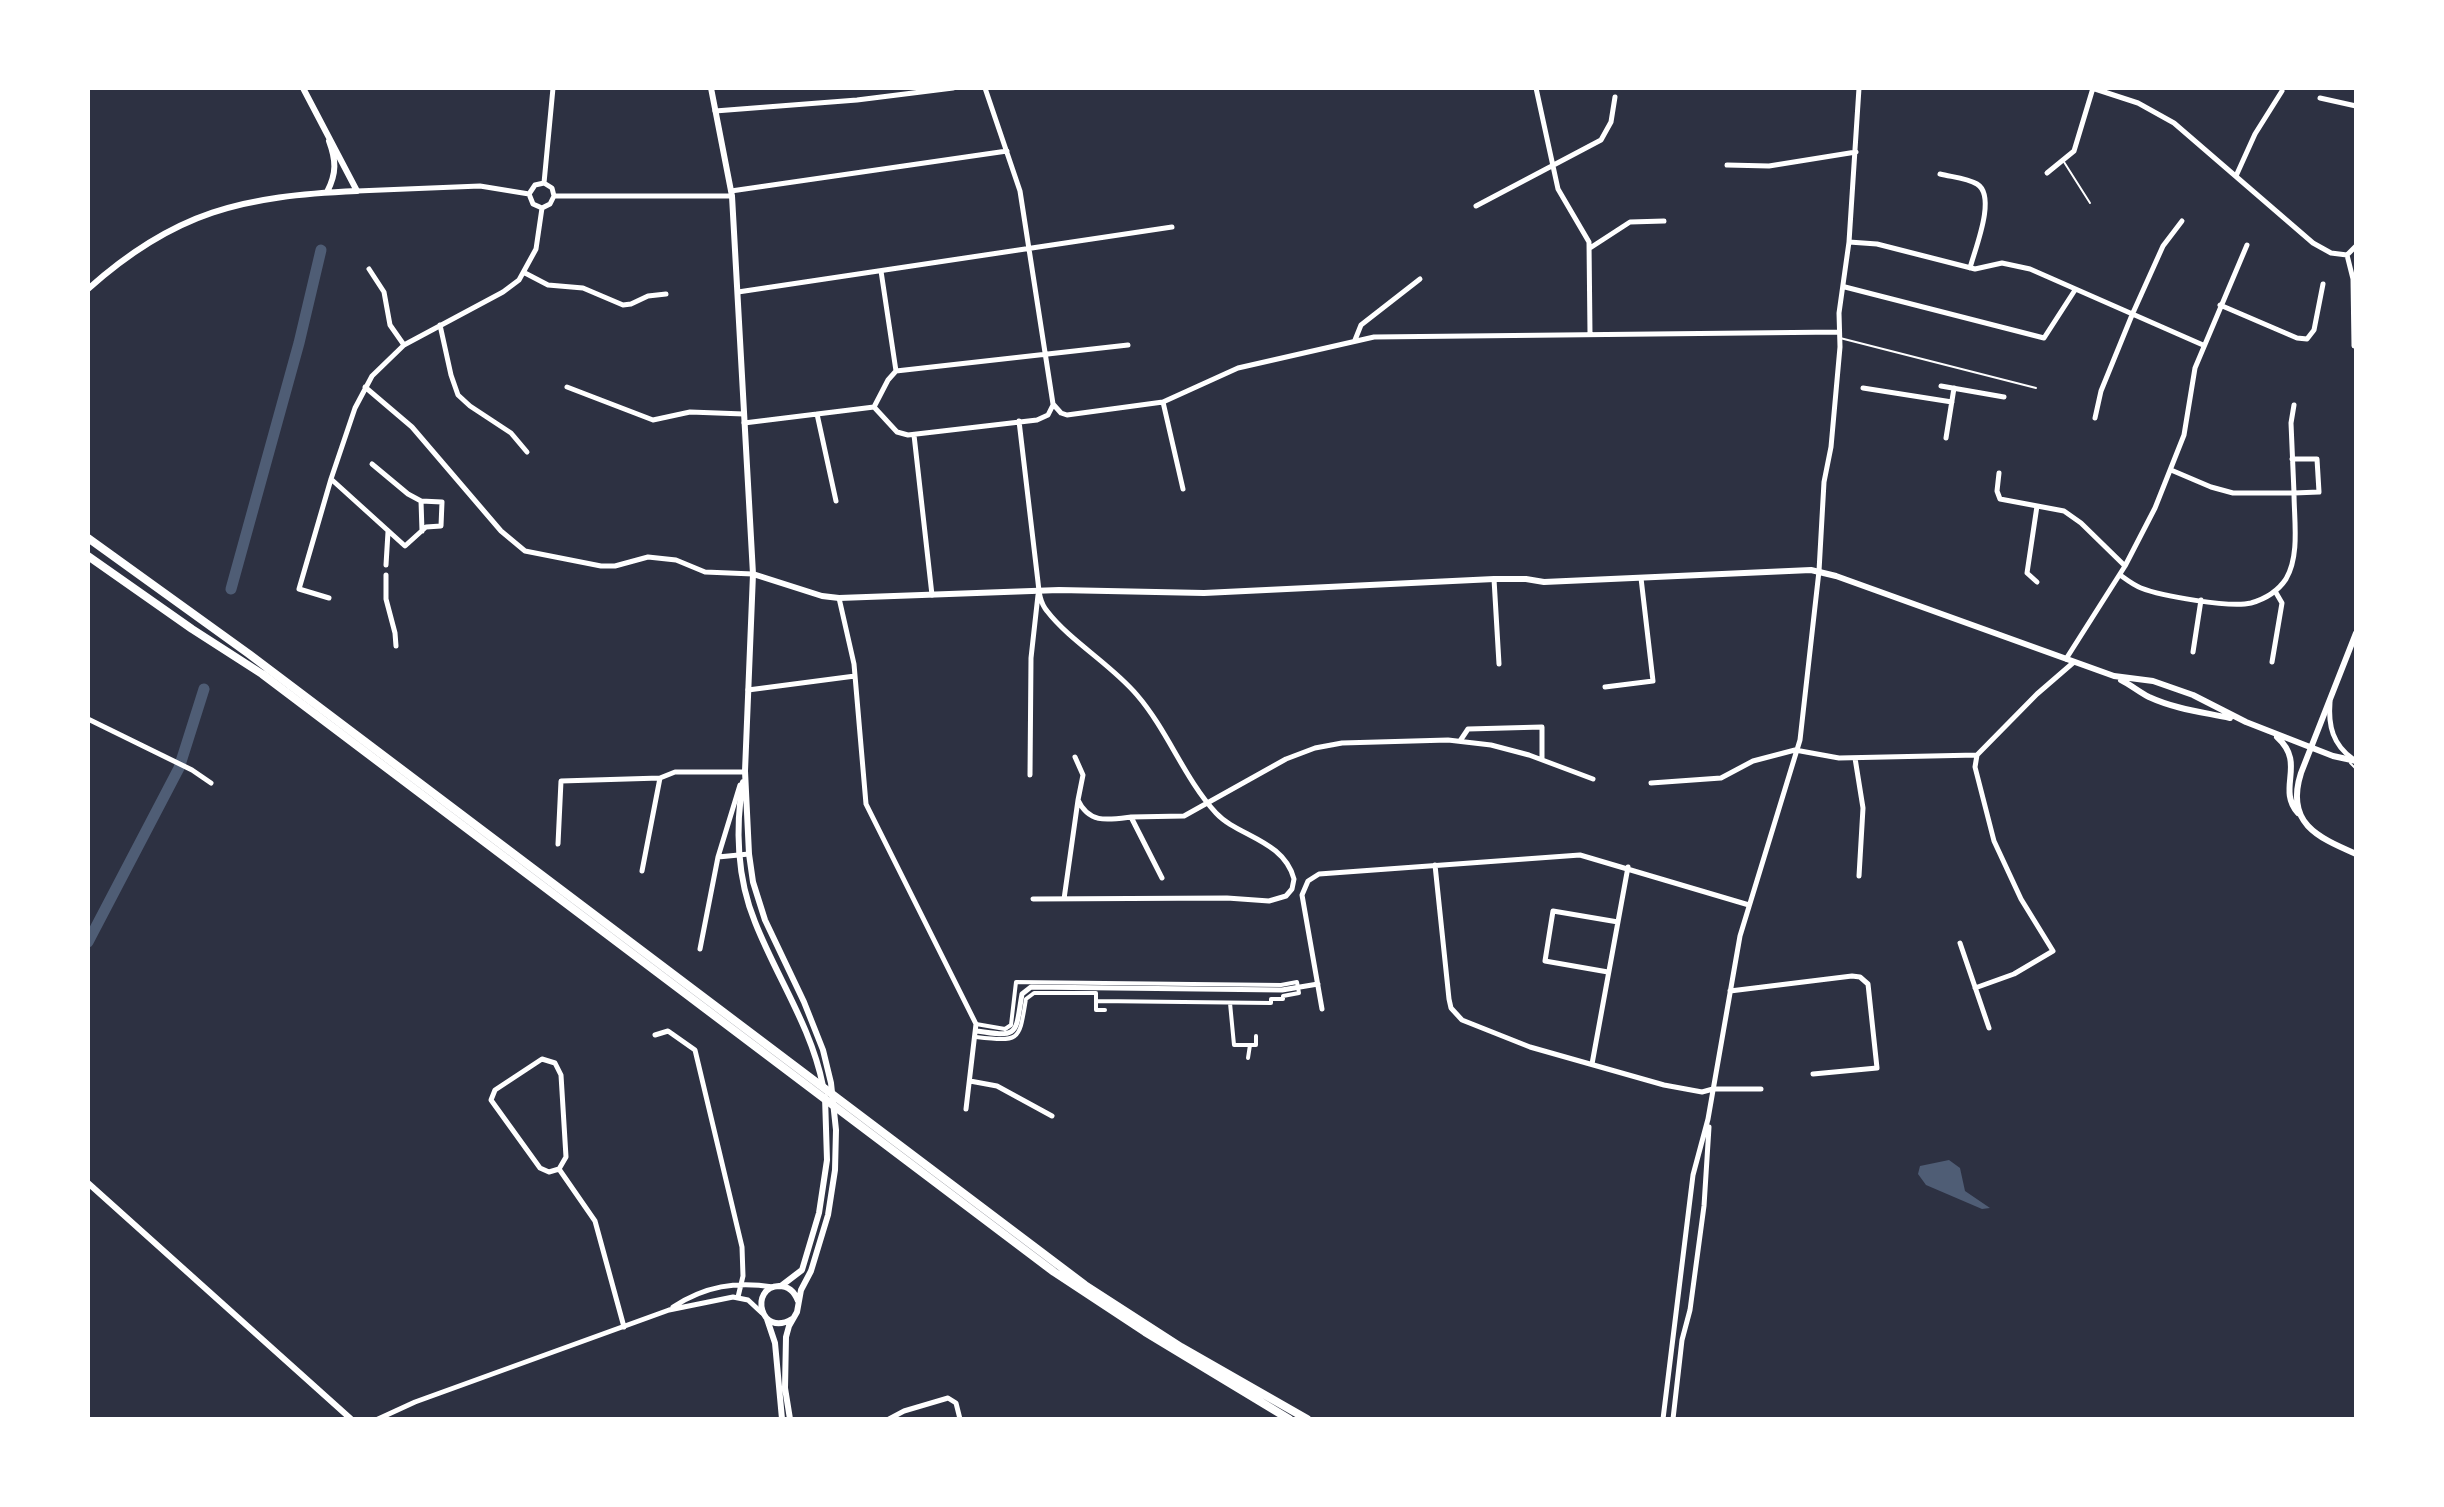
<!DOCTYPE html>
<html>
<head>
<meta charset="utf-8">
<style>
  body { margin:0 }
  #map { position:relative; width:2444px; height:1507px; overflow:hidden; background:#2d3142; font-family:"Titillium Web",sans-serif }
  canvas { display:block }
  .frame { position:absolute; inset:0; border:90px solid #fff; pointer-events:none }
</style>
</head>
<body>
<div id="map">
<canvas width="2444" height="1507"></canvas>
<div class="frame"></div>
</div>
<script>
const ctx = document.querySelector('canvas').getContext('2d');
ctx.lineJoin = 'round';
function fillPath(path, color) {
  ctx.fillStyle = color;
  ctx.fill(path, 'evenodd');
}
function strokePath(path, color, width, dash) {
  ctx.strokeStyle = color;
  ctx.lineWidth = width;
  ctx.lineCap = dash ? 'butt' : 'round';
  ctx.setLineDash(dash || []);
  ctx.stroke(path);
}
fillPath(new Path2D(`
  M1949 1160 1960 1168 1965 1191 1990 1208 1982 1209 1926 1185 1918 1174 1920 1166Z`), '#4f5d75');
strokePath(new Path2D(`
  M231 589 299 343 321 250
  M88 942 179 768 204 689`), '#4f5d75', 11);
strokePath(new Path2D(`
  M2064 162 2090 203
  M1840 338 2036 388
  M2350 763 2356 769`), '#fff', 2);
strokePath(new Path2D(`
  M1096 1001V1010H1105
  M1230 1003 1234 1045H1256V1036
  M976 1024 1005 1029 1011 1025 1016 982 1281 985 1297 982 1299 993 1283 996V999H1271V1003L1096 1001V993H1034L1026 999C1019 1041 1021 1042 976 1037
  M1248 1058 1250 1045`), '#fff', 4);
strokePath(new Path2D(`
  M985 88 1020 191 1053 404
  M1536 88 1558 189 1589 242 1590 334
  M2092 88 2138 103 2174 123 2313 243 2331 253 2347 255
  M2320 98 2356 106
  M715 111 857 100 953 88
  M1727 165 1769 166 1856 152
  M2047 173 2074 151 2093 88
  M1940 174C1952 177 1967 178 1977 184 1997 196 1975 249 1970 268
  M2236 176 2255 134 2282 91
  M544 183 553 88
  M544 183 552 188 554 196
  M357 191 480 186 529 194
  M731 191 1007 151
  M529 194 533 204 542 208 550 204 554 196
  M529 194 535 185 544 183
  M554 196H732
  M1476 206 1601 140 1611 122 1615 97
  M1849 242 1877 244 1975 269 2002 263 2030 269 2203 345
  M1590 248 1630 222 1664 221
  M2347 255 2353 279 2354 346
  M2347 255 2356 246
  M369 269 384 292 390 325 404 345
  M881 271 896 371
  M525 273 548 285 583 288 623 305 631 304 648 296 666 294
  M1845 287 2044 338 2075 290
  M738 292 1172 227
  M2220 305 2297 338 2307 339 2314 330 2323 284
  M440 325 451 375 458 395 470 406 511 433 527 452
  M1355 340 1361 325 1420 279
  M896 371 1128 345
  M1941 386 2004 397
  M365 387 412 427 501 531 525 551 601 566H615L648 557 676 560 705 572 753 574
  M567 387 653 420 690 412 744 414
  M1863 388 1952 402
  M1163 402 1183 489
  M1053 404 1061 413 1067 415 1163 402 1238 368 1374 337 1839 332
  M874 407 897 432 908 435 1037 420 1048 415 1053 405
  M874 407 888 380 896 371
  M817 414 836 501
  M2095 418 2101 391 2132 315 2163 246 2182 221
  M1019 421 1038 582C1039 592 1040 603 1047 611 1070 641 1112 665 1137 695 1168 731 1184 778 1216 813 1237 836 1284 840 1294 879L1292 889 1286 896 1269 901 1227 898 1033 899
  M744 423 874 407
  M914 435 932 595
  M1946 438 1954 388
  M372 464 408 494 421 501
  M2171 470 2211 487 2233 493H2294L2291 423 2294 405
  M1999 473 1997 491 2000 499 2064 511 2081 523 2125 566
  M331 479 405 546 426 527 441 526 442 502 421 501 422 531
  M2037 506 2027 573 2037 582
  M386 565 388 532
  M386 575V599L395 633 396 646
  M2120 575C2127 580 2133 585 2141 588 2161 596 2230 608 2251 603 2265 599 2278 591 2286 579 2300 555 2294 520 2294 493L2319 492 2317 459H2292
  M1494 579 1499 664
  M329 598 299 589 331 479 355 408 372 376 404 345 503 292 519 280 536 249 542 208
  M839 598 854 664 866 804 976 1024 966 1109
  M2193 652 2201 600
  M2066 659 2125 566 2155 508 2184 435 2195 368 2247 245
  M2272 662 2282 603 2275 591
  M1605 687 1653 681 1641 578
  M748 690 855 676
  M2330 702C2328 726 2333 745 2353 759
  M88 719 192 770 211 783
  M1460 741 1468 729 1542 727V759
  M1075 757 1083 775 1078 800
  M1855 758 1863 808 1859 876
  M1030 775 1031 658 1038 595
  M1651 783 1721 778 1753 761 1795 750 1839 758 1977 755 2037 694 2074 662
  M1131 817 1184 816 1286 759 1315 748 1342 743 1448 740 1491 745 1529 755 1593 779
  M558 844 561 781 660 778 675 772H745
  M718 857 749 854
  M1435 865 1449 999 1451 1008 1462 1020 1530 1047 1664 1085 1702 1092 1713 1089H1761
  M642 871 660 778
  M1064 899 1078 800C1089 824 1108 820 1131 817L1162 878
  M1960 943 1989 1028
  M700 949 718 857 740 785
  M1608 972 1545 961 1553 911 1618 922
  M1975 988 2014 974 2053 951 2021 899 1994 841 1975 767 1977 755
  M1730 991 1852 976 1860 977 1868 984 1877 1068 1813 1074
  M1322 1009 1302 895 1308 881 1319 874 1580 855 1749 905
  M977 1031C1021 1038 1015 1033 1022 994L1031 987 1282 990 1318 984
  M655 1035 668 1031 695 1050 742 1247 743 1276 738 1297
  M1592 1064 1628 867
  M970 1081 997 1086 1052 1116
  M559 1169 566 1157 561 1075 555 1063 542 1059 495 1090 491 1100 540 1168 549 1172 559 1169 595 1221 624 1327
  M673 1307C705 1286 736 1281 773 1287
  M378 1419 415 1402 669 1310 733 1297 748 1300 762 1313
  M889 1419 904 1411 948 1398 956 1403 960 1419
  M1663 1419 1693 1175 1708 1119 1740 936 1800 740 1819 571 1824 482 1831 447 1840 347 1839 313 1849 242 1859 88
  M1673 1419 1682 1340 1690 1310 1704 1206 1709 1127`), '#fff', 5);
strokePath(new Path2D(`
  M711 88 732 196 753 574 745 771 749 854 753 882 765 920 804 1002 823 1050 831 1083 836 1130 835 1170 828 1215 811 1271 801 1290 797 1312 789 1326 786 1337 785 1388 790 1419
  M327 192C337 173 336 160 329 141
  M88 289C175 211 243 196 357 191L303 88
  M753 574 822 596 839 598 1059 590 1204 593 1494 579H1526L1544 582 1811 570 1836 576 2114 676 2153 681 2193 695 2246 722 2333 756 2356 761
  M2356 633 2301 773C2285 823 2317 837 2356 854
  M2121 680C2131 685 2139 692 2149 697 2175 709 2202 712 2230 718
  M2277 737C2307 764 2276 788 2298 813
  M743 782C735 828 737 878 755 922 777 978 811 1026 823 1086
  M88 1183 351 1419
  M781 1286 802 1270 819 1213 827 1160 825 1097
  M767 1319 775 1343 782 1419
  M792 1319C760 1338 749 1287 779 1286 789 1286 795 1293 798 1301`), '#fff', 6);
strokePath(new Path2D(`
  M88 538 249 654 1085 1285 1181 1347 1307 1419
  M88 556 192 629 262 674 1054 1272 1145 1332 1289 1419`), '#fff', 8);
</script>
</body>
</html>
